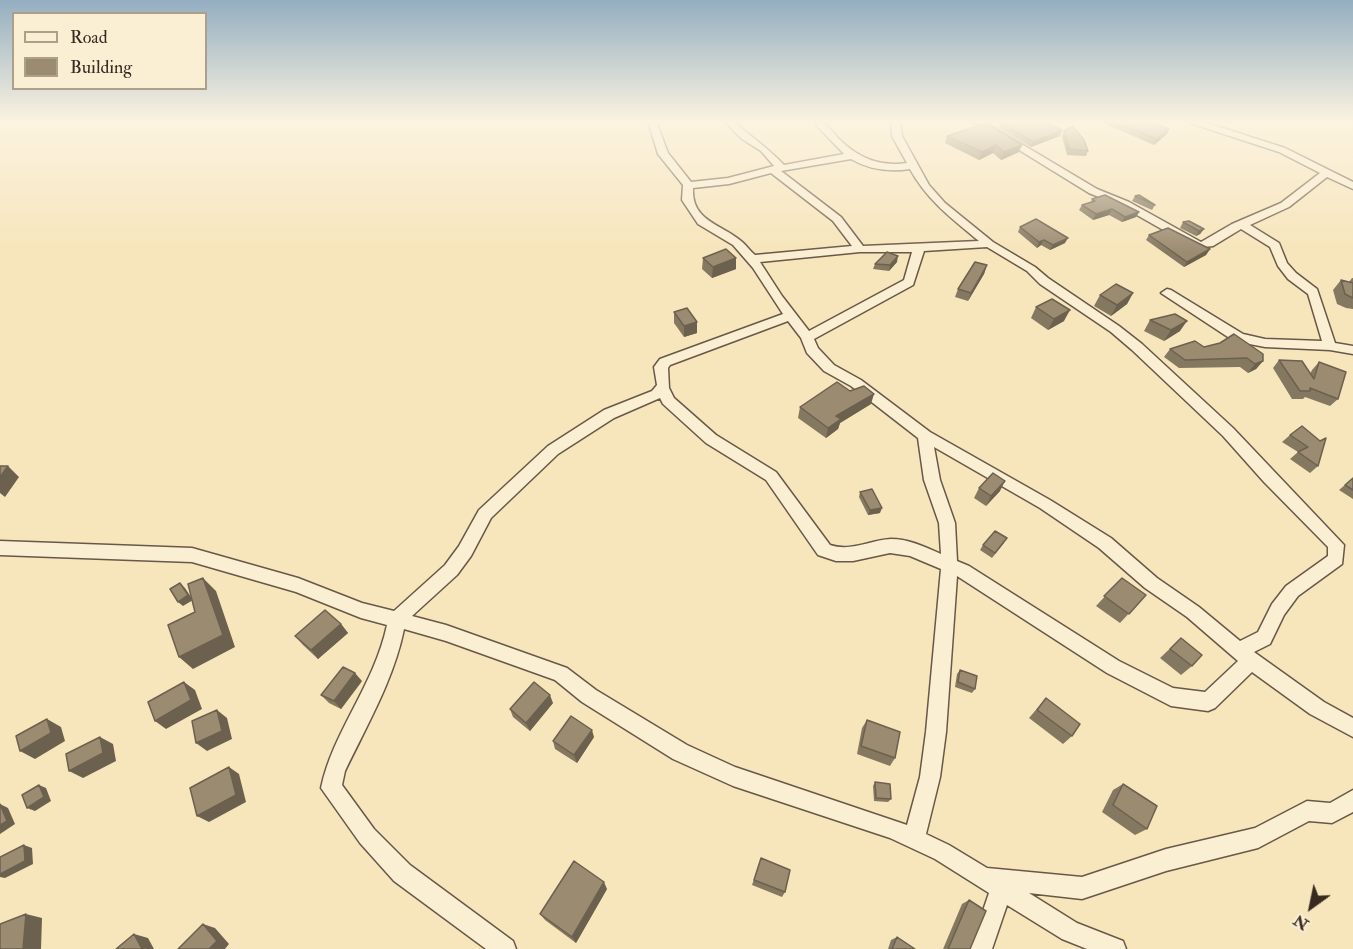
<!DOCTYPE html>
<html>
<head>
<meta charset="utf-8">
<style>
  body { margin:0 }
  #map { position:relative; width:1353px; height:949px; overflow:hidden; background:#f7e5bb; font-family:"IM FELL Double Pica",serif }
  canvas { display:block }
  .legend { position:absolute; left:12px; top:12px; width:195px; height:78px; box-sizing:border-box; background:#faeed3; border:2px solid #ac9f8c; margin:0; padding:8px 10px; list-style:none; font-size:18px; color:#382921 }
  .legend li { display:flex; align-items:center; gap:12px; height:30px }
  .legend b { width:30px; border:2px solid #ac9f8c }
  .north { position:absolute; left:1281px; top:877px; width:60px; height:60px; -webkit-text-stroke:4px #faeed3; paint-order:stroke; rotate:213deg; font-size:16px; font-weight:700; line-height:24px; text-align:center; color:#382921 }
  .north::after { content:''; display:block; margin:auto; width:21px; height:27px; background:#382921; clip-path:polygon(50% 0,100% 100%,50% 72%,0 100%) }
</style>
</head>
<body>
<div id="map">
<canvas width="1353" height="949"></canvas>
<ul class="legend">
<li><b style="height:8px;background:#faeed3"></b>Road</li>
<li><b style="height:16px;background:#9b8b71"></b>Building</li>
</ul>
<div class="north">N</div>
</div>
<script>
const ctx = document.querySelector('canvas').getContext('2d');
ctx.lineJoin = 'round';
function strokePath(path, color, width, dash) {
  ctx.strokeStyle = color;
  ctx.lineWidth = width;
  ctx.lineCap = dash ? 'butt' : 'round';
  ctx.setLineDash(dash || []);
  ctx.stroke(path);
}
function fillPath(path, color) {
  ctx.fillStyle = color;
  ctx.fill(path, 'evenodd');
}
const minor = new Path2D(`
  M648 121H656L668 153 691 182 728 178 774 166 761 151 742 139 724 121H733C750 136 768 148 784 165L844 154 818 127 816 125 821 122C828 125 833 133 838 138 858 158 879 167 907 163L892 136 891 121H900L902 136 929 185 945 203 993 242 1035 267 1048 278 1119 326 1142 344 1233 428 1344 545 1342 564 1298 596 1284 615 1270 644 1254 652 1324 702 1353 718V737L1310 714 1252 672 1215 708 1208 711 1171 706 1107 673 957 576 946 732 940 777 926 834 949 845 987 868 1082 877 1166 849 1255 828 1307 801 1330 803 1353 790V812L1332 823 1309 821 1258 848 1166 871 1082 899 1029 893 1077 923 1123 941 1126 949H1087L1062 939 1007 905 992 949H970L989 893 935 859 890 838 733 786 673 759 582 702 555 680 446 641 404 629C394 679 367 725 345 771L342 785 374 829 410 865 513 941 516 949H486L394 881 360 843 321 788C333 731 374 686 387 625L361 618 296 592 192 562 0 555V541L192 548 298 578 362 603 394 611 445 565 459 546 479 510 548 446 604 410 652 391 657 385 654 367 660 359 783 314 753 268 733 245 698 224 682 200 683 185 658 154ZM851 159C870 170 889 172 910 169 927 200 952 219 979 241L863 246 841 217 781 171ZM771 173 833 221 852 246 755 255C750 251 746 245 741 241 721 224 691 221 693 188L729 184ZM987 247 1027 271 1040 284 1111 332 1132 350 1223 436 1264 482 1328 547V556L1286 586 1272 604 1258 632 1240 641 1199 607 1157 578 1111 538 1050 500 930 432 861 380 834 365 818 348 814 339 913 285 924 251ZM860 252H912L904 280 809 331 782 296 760 262ZM788 321 801 338 807 353 824 371 851 386 918 438 924 480 939 523 941 554C925 547 909 539 891 539 870 540 851 552 830 545L776 472 716 435 674 398 669 388 668 368 670 365ZM660 398 663 404 706 443 766 480 818 555 836 561H853L890 553 910 556 941 569 926 732 920 777 907 825 735 767 687 745 596 690 567 668 446 625 412 616 457 575 471 556 491 518 558 454 614 418ZM934 447 1040 508 1099 548 1145 588 1187 617 1238 661 1205 692 1173 688 1119 661 969 566 957 561 955 523 940 480Z
  M972 121H983L1097 189 1129 202 1201 242 1232 224 1281 203 1320 173 1279 152 1190 123 1189 121H1201L1285 148 1353 182V189L1327 177 1289 207 1250 225 1279 243 1287 263 1296 273 1317 289 1335 343 1353 346V354L1330 350 1265 347 1234 341 1161 293 1167 289 1171 290 1243 334 1265 339 1322 341 1308 294 1288 279 1278 266 1270 247 1241 229 1213 246 1195 248 1121 206 1089 193Z`);
strokePath(minor, '#685848', 3);
fillPath(minor, '#faeed3');
fillPath(new Path2D(`
  M1099 121H1147L1169 129 1167 134 1154 145Z
  M986 123 1019 152 1001 160 993 153 979 160 945 143 947 136Z
  M1001 123 1062 130 1060 136 1031 147 999 128Z
  M1064 131 1088 151 1086 156 1067 155 1062 136Z
  M1135 196 1155 205 1152 210 1132 201Z
  M1092 199 1139 212 1136 217 1122 222 1109 215 1093 220 1079 210 1082 205 1091 202Z
  M1183 222 1204 229 1200 234 1196 236 1180 228Z
  M1020 227 1065 243 1050 250 1041 245 1037 248 1018 232Z
  M1149 235 1210 249 1206 255 1184 267 1146 240Z
  M703 258H736V269L712 278 702 269Z
  M897 262 889 271 873 269 875 264Z
  M987 265 984 274 968 301 955 297 958 289Z
  M1352 278H1353V309L1346 308 1337 304 1333 290 1341 280 1349 282Z
  M1133 293 1127 304 1111 316 1094 306 1100 295Z
  M1036 307 1064 321 1048 330 1031 318Z
  M674 312 697 333 684 337 674 323Z
  M1150 320 1180 331 1164 341 1144 331Z
  M1204 347 1263 361 1256 369 1248 373 1240 367 1179 368 1164 357 1170 349Z
  M1279 360 1310 374 1312 370 1319 362 1338 399 1330 406 1305 397 1303 399H1292L1273 368Z
  M850 391 871 404 840 423 838 429 826 438 798 418 800 407Z
  M1302 426 1318 466 1310 473 1290 459 1298 452 1282 442 1290 435Z
  M1353 478V499L1339 490Z
  M979 488 1000 491 986 506 974 498Z
  M860 492 880 513 868 515 859 497Z
  M1004 543 992 558 980 550 983 545Z
  M1122 578 1146 595 1120 623 1096 606Z
  M341 624 348 633 318 659 303 645 295 636Z
  M1181 638 1192 666 1181 675 1160 658Z
  M960 670 975 689 972 693 955 687 957 674Z
  M362 681 341 709 329 703 321 695Z
  M1046 698 1072 736 1063 744 1029 718Z
  M553 703 530 731 513 717 510 709Z
  M867 720 895 758 890 766 857 754 862 728Z
  M594 737 577 763 555 749 553 741Z
  M875 782 891 799 888 802 874 801 873 786Z
  M1123 784 1147 829 1135 835 1102 812 1113 790Z
  M761 858 785 892 782 897 752 885Z
  M607 889 576 943 545 920 540 914Z
  M969 900 970 949H943L962 904Z
  M897 937 915 949H888L891 940Z`), '#857861');
fillPath(new Path2D(`
  M1169 129 1167 134 1154 145 1156 139Z
  M1062 130 1060 136 1031 147 1033 142Z
  M996 145 993 153 979 160 982 152Z
  M1022 145 1019 152 1001 160 1004 152Z
  M1112 209 1109 215 1093 220 1096 214Z
  M1139 212 1136 217 1122 222 1125 217Z
  M1204 229 1200 234 1196 236 1199 231Z
  M1068 238 1065 243 1050 250 1053 245Z
  M1044 240 1041 245 1037 248 1039 242Z
  M1210 249 1206 255 1184 267 1187 262Z
  M898 256 897 262 889 271 890 265Z
  M736 258V269L712 278 713 267Z
  M987 265 984 274 968 301 971 293Z
  M1133 293 1127 304 1111 316 1117 305Z
  M1070 310 1064 321 1048 330 1054 319Z
  M1187 321 1180 331 1164 341 1171 330Z
  M697 322V333L684 337V326Z
  M1263 361 1256 369 1248 373 1255 364Z
  M874 394 871 404 840 423 838 429 826 438 828 428 836 416Z
  M8 466 19 477 5 497 0 493V477Z
  M1005 481 1000 491 986 506 991 496Z
  M882 508 880 513 868 515 870 510Z
  M203 578 216 591 235 647 193 669 179 657 223 635Z
  M180 583 185 588 193 600 183 606 178 602Z
  M341 624 348 633 318 659 311 650Z
  M355 673 362 681 341 709 334 701Z
  M184 682 195 690 202 709 166 729 155 721Z
  M550 695 553 703 530 731 526 723Z
  M217 710 227 718 232 739 207 751 196 743Z
  M47 719 61 727 65 741 35 759 20 751Z
  M592 730 594 737 577 763 574 755Z
  M100 737 113 744 116 761 83 778 69 771Z
  M229 767 239 774 246 802 209 822 197 816Z
  M39 785 46 788 51 801 35 811 27 808Z
  M0 804 8 808 15 824 0 834Z
  M24 845 32 848 33 864 5 878 0 877V874Z
  M604 882 607 889 576 943 572 937Z
  M26 914 42 918 41 949H23Z
  M203 924 215 928 229 944 225 949H209Z
  M134 934 148 938 154 949H142Z`), '#6c614f');
const building = new Path2D(`
  M1007 121H1043L1062 130 1033 142 1001 123Z
  M1113 121H1147L1169 129 1156 139Z
  M986 123 1022 145 1004 152 996 145 982 152 947 136Z
  M1073 126 1084 140 1088 151 1069 149 1064 131Z
  M1105 195 1139 212 1125 217 1112 209 1096 214 1082 205 1095 201 1092 199Z
  M1139 195 1155 205 1135 196Z
  M1036 219 1068 238 1053 245 1044 240 1039 242 1020 227Z
  M1189 221 1204 229 1199 231 1183 222Z
  M1168 228 1210 249 1187 262 1149 235Z
  M726 249 736 258 713 267 703 258Z
  M887 252 898 256 890 265 875 264Z
  M975 262 987 265 971 293 958 289Z
  M1341 280 1353 283V298L1345 294Z
  M1116 284 1133 293 1117 305 1100 295Z
  M1052 299 1070 310 1054 319 1036 307Z
  M687 308 697 322 684 326 674 312Z
  M1175 314 1187 321 1171 330 1150 320Z
  M1234 334 1263 354V361L1255 364 1247 358 1185 360 1170 349 1195 341 1204 347 1220 343Z
  M1279 360 1302 361 1314 379 1319 362 1346 372 1338 399 1310 388V391H1300Z
  M837 382 850 391 864 386 874 394 836 416 841 419 828 428 800 407Z
  M1302 426 1320 441 1326 438 1318 466 1298 452 1308 447 1290 435Z
  M0 466H8L0 477Z
  M993 473 1005 481 991 496 979 488Z
  M1353 478V490L1345 485Z
  M872 489 882 508 870 510 860 492Z
  M995 531 1007 538 995 553 983 545Z
  M203 578 223 635 179 657 168 625 195 612 188 584Z
  M1122 578 1146 595 1129 614 1104 596Z
  M180 583 188 595 178 602 170 589Z
  M325 610 341 624 311 650 295 636Z
  M1181 638 1202 655 1192 666 1170 649Z
  M343 667 355 673 334 701 321 695Z
  M960 670 977 676 975 689 958 682Z
  M184 682 191 700 155 721 148 702Z
  M534 682 550 695 526 723 510 709Z
  M1046 698 1080 724 1072 736 1037 710Z
  M217 710 222 731 196 743 192 721Z
  M571 716 592 730 574 755 553 741Z
  M47 719 51 733 20 751 16 736Z
  M867 720 900 732 895 758 861 746Z
  M100 737 103 753 69 771 66 754Z
  M229 767 236 795 197 816 190 788Z
  M875 782 890 784 891 799 876 798Z
  M1123 784 1157 806 1147 829 1113 805Z
  M39 785 44 797 27 808 22 795Z
  M0 804 7 821 0 825Z
  M24 845 25 861 0 874V857Z
  M761 858 790 870 785 892 754 880Z
  M574 861 604 882 572 937 540 914Z
  M969 900 986 911 970 949H948Z
  M26 914 23 949H0V924Z
  M203 924 217 941 209 949H178Z
  M134 934 142 949H116Z
  M897 937 915 949H892Z`);
fillPath(building, '#9b8b71');
strokePath(building, '#6c614f', 1.5);
const sky = ctx.createLinearGradient(0, 0, 0, 253);
sky.addColorStop(0, '#94aec1');
sky.addColorStop(0.48, '#fbf3e0');
sky.addColorStop(1, '#fbf3e000');
ctx.fillStyle = sky;
ctx.fillRect(0, 0, 1353, 253);
</script>
</body>
</html>
